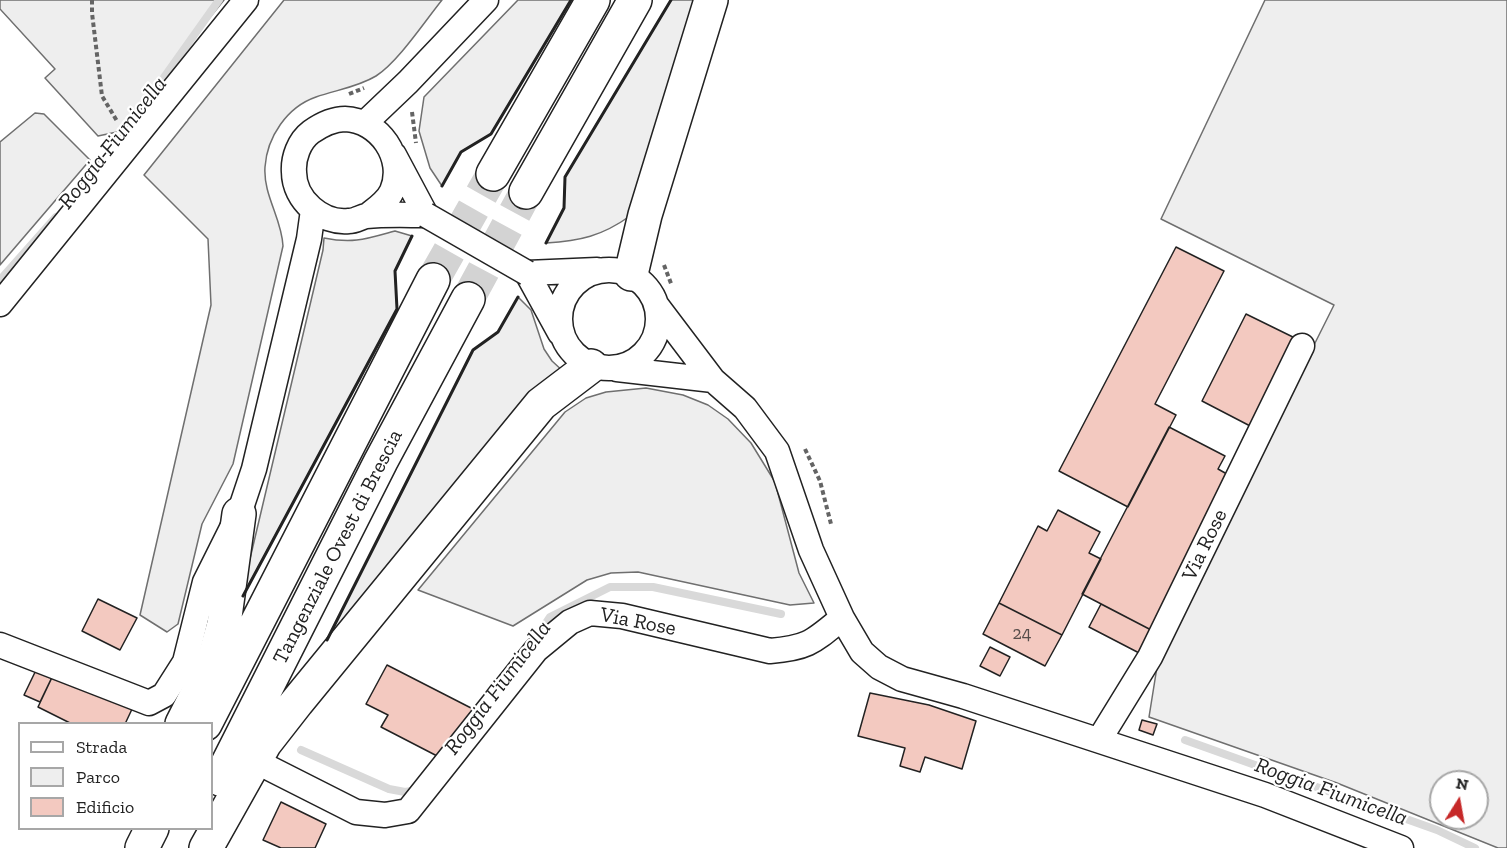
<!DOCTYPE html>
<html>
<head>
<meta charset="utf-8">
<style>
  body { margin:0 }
  #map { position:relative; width:1507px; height:848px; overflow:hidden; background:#fff; font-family:"Zilla Slab",serif }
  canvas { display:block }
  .legend { position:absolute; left:18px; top:722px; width:195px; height:108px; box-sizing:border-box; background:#fff; border:2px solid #a7a7a7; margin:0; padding:8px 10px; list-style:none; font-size:18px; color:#222 }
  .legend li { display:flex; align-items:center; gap:12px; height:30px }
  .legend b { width:30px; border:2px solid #a7a7a7 }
  .north { position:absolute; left:1429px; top:770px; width:60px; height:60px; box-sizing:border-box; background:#fff; border:2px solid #a7a7a7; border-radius:50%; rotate:11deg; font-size:16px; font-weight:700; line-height:24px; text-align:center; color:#222 }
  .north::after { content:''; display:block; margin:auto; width:21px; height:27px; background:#c62828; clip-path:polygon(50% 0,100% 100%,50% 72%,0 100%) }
</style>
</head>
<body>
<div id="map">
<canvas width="1507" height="848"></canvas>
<ul class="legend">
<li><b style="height:8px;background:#fff"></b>Strada</li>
<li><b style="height:16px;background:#eee"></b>Parco</li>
<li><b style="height:16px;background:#f3c9c0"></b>Edificio</li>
</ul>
<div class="north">N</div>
</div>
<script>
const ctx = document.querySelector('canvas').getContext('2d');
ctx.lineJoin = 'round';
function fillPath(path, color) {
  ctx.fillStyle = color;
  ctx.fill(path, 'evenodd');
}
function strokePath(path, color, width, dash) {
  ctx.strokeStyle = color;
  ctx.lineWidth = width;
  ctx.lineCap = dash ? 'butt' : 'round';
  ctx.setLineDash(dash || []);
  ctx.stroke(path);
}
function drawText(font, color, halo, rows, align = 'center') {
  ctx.font = font + ' "Zilla Slab",serif';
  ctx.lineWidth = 4.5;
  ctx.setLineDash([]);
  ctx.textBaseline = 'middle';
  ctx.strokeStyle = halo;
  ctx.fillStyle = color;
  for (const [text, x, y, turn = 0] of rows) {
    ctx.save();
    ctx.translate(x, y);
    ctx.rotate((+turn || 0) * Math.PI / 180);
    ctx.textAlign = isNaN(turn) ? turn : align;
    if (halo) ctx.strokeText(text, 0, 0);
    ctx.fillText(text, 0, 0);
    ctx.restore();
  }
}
const green = new Path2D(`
  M0 0H224L117 132 98 136 45 78 55 69 0 9Z
  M284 0H442C425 21 398 62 376 76 358 87 336 90 316 97 287 107 267 137 265 167 263 195 282 219 283 246L233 464 202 524 178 624 167 632 140 615 211 305 208 239 144 175Z
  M518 0H571L491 134 461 152 442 186 430 168 419 131 424 97Z
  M671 0H698L630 216C602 236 580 241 546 243L564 208 565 177Z
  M1265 0H1507V848H1498L1337 783 1149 717 1157 667 1185 603 1334 305 1161 219ZM1441 782H1477V818H1441Z
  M35 113 44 114 90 160 0 265V142Z
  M395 231 412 236 395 271 397 309 240 601 323 250 324 238C353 244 366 239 395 231Z
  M518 297 531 310 544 349 552 361 565 373 322 650 473 350 498 332Z
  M646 388 683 395 708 405 728 419 751 443 775 482 799 573 814 603 790 605 638 572 611 573 587 580 513 626 418 590 565 412 586 398 606 392Z`);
fillPath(green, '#eee');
strokePath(green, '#6f6f6f', 1.5);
strokePath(new Path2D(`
  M128 128 219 0
  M0 280 56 217
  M536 638 550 617 610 587H653L781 614
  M1185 740 1437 830 1475 848
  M301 750 389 789 405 792 417 790`), '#d9d9d9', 8);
const building = new Path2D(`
  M1176 247 1224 271 1155 404 1176 415 1128 507 1059 471Z
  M1246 314 1299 340 1254 428 1202 401Z
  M1169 427 1225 456 1218 469 1234 478 1155 632 1082 594Z
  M1058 510 1100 532 1089 553 1101 559 1062 635 999 603 1038 526 1047 531Z
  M98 599 137 618 120 650 82 631Z
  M999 603 1062 635 1045 666 983 634Z
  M1101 604 1155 632 1143 655 1089 627Z
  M990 647 1010 657 1000 676 980 666Z
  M387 665 473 709 441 758 381 727 388 715 366 704Z
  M38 666 54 673 40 702 24 695Z
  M56 669 133 707 125 724H72L38 707Z
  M870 693 929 705 976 721 962 769 925 757 920 772 900 766 905 748 858 736Z
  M1142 720 1157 724 1153 735 1139 730Z
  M281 802 326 824 315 848H281L263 840Z`);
fillPath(building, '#f3c9c0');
strokePath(building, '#222', 1.5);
strokePath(new Path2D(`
  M433 280 493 174
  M468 299 526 192`), '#d3d3d3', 33, [33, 16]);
const minor = new Path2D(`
  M365 123 408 82 486 0
  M367 216C376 209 387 202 392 191 406 158 379 120 345 119 332 119 321 125 311 132 299 141 293 158 294 172 294 200 322 224 349 221 355 221 361 217 366 216 386 214 407 215 426 215L394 155
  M560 319a49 49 0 1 1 98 0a49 49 0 1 1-98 0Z
  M0 304 246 0
  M657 306 713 380 745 408 777 451 811 550 842 618 862 652 879 667 902 679 963 696 1265 795 1401 848
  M560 333 527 273 597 270
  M617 369 713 380
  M0 645 149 703 164 695 185 662 205 582 239 514 254 469 309 239 313 210
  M1099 740 1150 657 1302 346
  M271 769 356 812 385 815 408 811 536 650 570 622 590 613 622 616 770 651C808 648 813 642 842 618`);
const trunk = new Path2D(`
  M493 174 593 0
  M526 192 635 0
  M631 274 645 215 711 0
  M182 724 213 663 224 624 239 514
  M205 724 433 280
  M220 779 381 461 468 299
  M142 848 152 828
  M206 848 265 743 297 702 541 404 591 366`);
strokePath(minor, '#222', 27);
strokePath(trunk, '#222', 36);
strokePath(new Path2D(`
  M92 0V13L102 96 117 121
  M349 94 364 88
  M412 112 416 143
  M664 265 672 286
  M805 449 820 481 831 524`), '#646464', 4, [4.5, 3]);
strokePath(minor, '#fff', 24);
strokePath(trunk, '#fff', 33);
const minorBridge = new Path2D(`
  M426 215 527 273`);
strokePath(minorBridge, '#222', 27, []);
strokePath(minorBridge, '#fff', 24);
strokePath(new Path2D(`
  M442 186 461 152 491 134 571 0
  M546 243 564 208 565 177 671 0
  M243 596 397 309 395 271 412 236
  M327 640 473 350 498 332 518 297`), '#222', 3);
drawText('18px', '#564c4a', null, [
  ["24",1022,634]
]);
drawText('21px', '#222', '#fff', [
  ["Via Rose",1205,545,-64],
  ["Tangenziale Ovest di Brescia",338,547,-63],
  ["Via Rose",638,622,11]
]);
drawText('italic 22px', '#222', '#fff', [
  ["Roggia Fiumicella",113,143,-52],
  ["Roggia Fiumicella",498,688,-53],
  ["Roggia Fiumicella",1331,792,20]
]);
</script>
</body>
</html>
